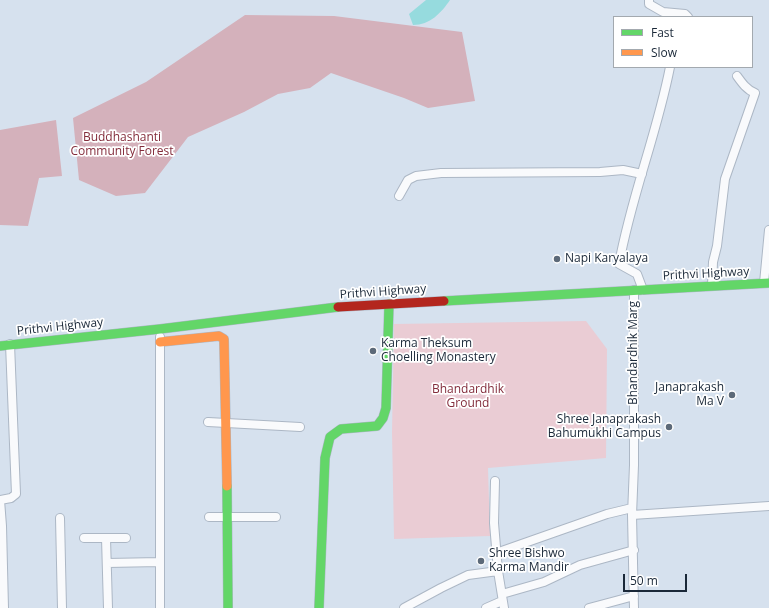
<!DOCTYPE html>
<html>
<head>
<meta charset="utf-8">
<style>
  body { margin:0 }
  #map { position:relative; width:769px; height:608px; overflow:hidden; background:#d6e1ee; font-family:"Open Sans",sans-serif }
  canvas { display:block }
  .legend { position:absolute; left:613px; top:16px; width:140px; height:52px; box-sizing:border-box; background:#fff; border:1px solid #a3a9af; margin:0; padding:5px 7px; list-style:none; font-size:12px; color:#1a2838 }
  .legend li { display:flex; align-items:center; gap:8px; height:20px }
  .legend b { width:20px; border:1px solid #a3a9af }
  .scale { position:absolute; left:623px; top:574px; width:64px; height:18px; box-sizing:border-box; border:2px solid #1a2838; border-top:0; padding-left:5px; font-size:12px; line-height:14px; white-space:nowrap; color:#1a2838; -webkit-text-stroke:3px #fff; paint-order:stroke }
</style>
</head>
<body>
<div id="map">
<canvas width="769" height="608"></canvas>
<ul class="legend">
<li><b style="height:5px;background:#63d668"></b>Fast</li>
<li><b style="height:5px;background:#ff974d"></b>Slow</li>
</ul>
<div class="scale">50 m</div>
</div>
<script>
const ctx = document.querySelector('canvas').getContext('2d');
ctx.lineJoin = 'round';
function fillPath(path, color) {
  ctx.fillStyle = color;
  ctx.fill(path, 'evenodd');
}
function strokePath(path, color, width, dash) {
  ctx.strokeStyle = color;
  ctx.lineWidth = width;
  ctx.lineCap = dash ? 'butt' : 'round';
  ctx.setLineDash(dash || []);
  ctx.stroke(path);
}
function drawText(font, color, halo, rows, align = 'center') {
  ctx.font = font + ' "Open Sans",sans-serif';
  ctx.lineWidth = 3.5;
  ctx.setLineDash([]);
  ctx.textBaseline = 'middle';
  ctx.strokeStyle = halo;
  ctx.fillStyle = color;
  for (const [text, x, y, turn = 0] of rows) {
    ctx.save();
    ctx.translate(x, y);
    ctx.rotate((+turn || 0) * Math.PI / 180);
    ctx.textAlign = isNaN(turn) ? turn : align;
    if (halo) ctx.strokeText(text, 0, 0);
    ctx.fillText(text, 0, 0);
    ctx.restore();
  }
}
fillPath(new Path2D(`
  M586 321 607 349 606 458 488 468 490 536 394 539 392 432 394 324Z`), '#eaccd4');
fillPath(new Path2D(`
  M245 15 334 16 462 32 475 101 428 108 404 98 331 73 310 88 278 94 244 112 188 137 145 193 116 196 79 180 73 118 146 82Z
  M56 120 62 176 39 178 28 226 0 225V130Z`), '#d4b1bb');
fillPath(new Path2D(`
  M426 0H450C441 13 430 25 413 25L409 14Z`), '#96dbde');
const street = new Path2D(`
  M649 0V4L663 12 685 14 688 17
  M399 196 408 180 416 176 441 173 600 172 623 170 642 174
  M764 283 769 230
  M712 286 713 262 717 246 725 179 755 93C747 90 742 83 737 76
  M634 290V465L632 515 634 608
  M643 290 637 274 619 264C631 197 657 134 670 67
  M208 422 300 427
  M495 481 494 523 498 571 504 608
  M0 500 11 498 16 494 10 344
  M0 500 2 526 4 608
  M632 515 769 506
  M209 517H276
  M60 518 62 608
  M84 538H126
  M106 538 108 608
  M496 553 607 514 632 508
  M107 563 160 562
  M502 594 544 582 580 565 634 550
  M160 608V337
  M404 608 441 588 468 575 498 571
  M486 608 502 601
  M589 608 634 596`);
const fast = new Path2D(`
  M444 301 769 283
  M0 346 160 329 338 307
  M227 486 228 608
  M319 608 325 458 330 437 341 429 377 426 383 418 386 408 389 304`);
const slow = new Path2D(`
  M160 342 219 336 224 339 227 486`);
const jam = new Path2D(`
  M338 307 444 301`);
strokePath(street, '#acb7c5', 10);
strokePath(fast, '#acb7c5', 10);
strokePath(slow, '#acb7c5', 10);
strokePath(jam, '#acb7c5', 10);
strokePath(street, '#f9fafc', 8);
strokePath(fast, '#63d668', 9);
strokePath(slow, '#ff974d', 9);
strokePath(jam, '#b3261e', 9);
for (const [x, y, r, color] of [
  [557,259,4,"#5c6978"],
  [373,351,4,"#5c6978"],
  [732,395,4,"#5c6978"],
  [669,427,4,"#5c6978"],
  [481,561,4,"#5c6978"]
]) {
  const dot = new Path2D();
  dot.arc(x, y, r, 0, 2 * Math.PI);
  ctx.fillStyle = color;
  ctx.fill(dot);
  strokePath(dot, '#fff', 1.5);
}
drawText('12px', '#832c3b', '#fff', [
  ["Buddhashanti",122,138],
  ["Community Forest",122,152],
  ["Bhandardhik",468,390],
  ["Ground",468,404]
]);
drawText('12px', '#1a2838', '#fff', [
  ["Napi Karyalaya",565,259],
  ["Karma Theksum",381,344],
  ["Choelling Monastery",381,358],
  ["Janaprakash",724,388,"right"],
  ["Ma V",724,402,"right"],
  ["Shree Janaprakash",661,420,"right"],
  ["Bahumukhi Campus",661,434,"right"],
  ["Shree Bishwo",489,554],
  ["Karma Mandir",489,568]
], 'left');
drawText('12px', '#1a2838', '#fff', [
  ["Prithvi Highway",706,274,-3],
  ["Prithvi Highway",383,292,-4],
  ["Prithvi Highway",60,327,-6],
  ["Bhandardhik Marg",634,353,-90]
]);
</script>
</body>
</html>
